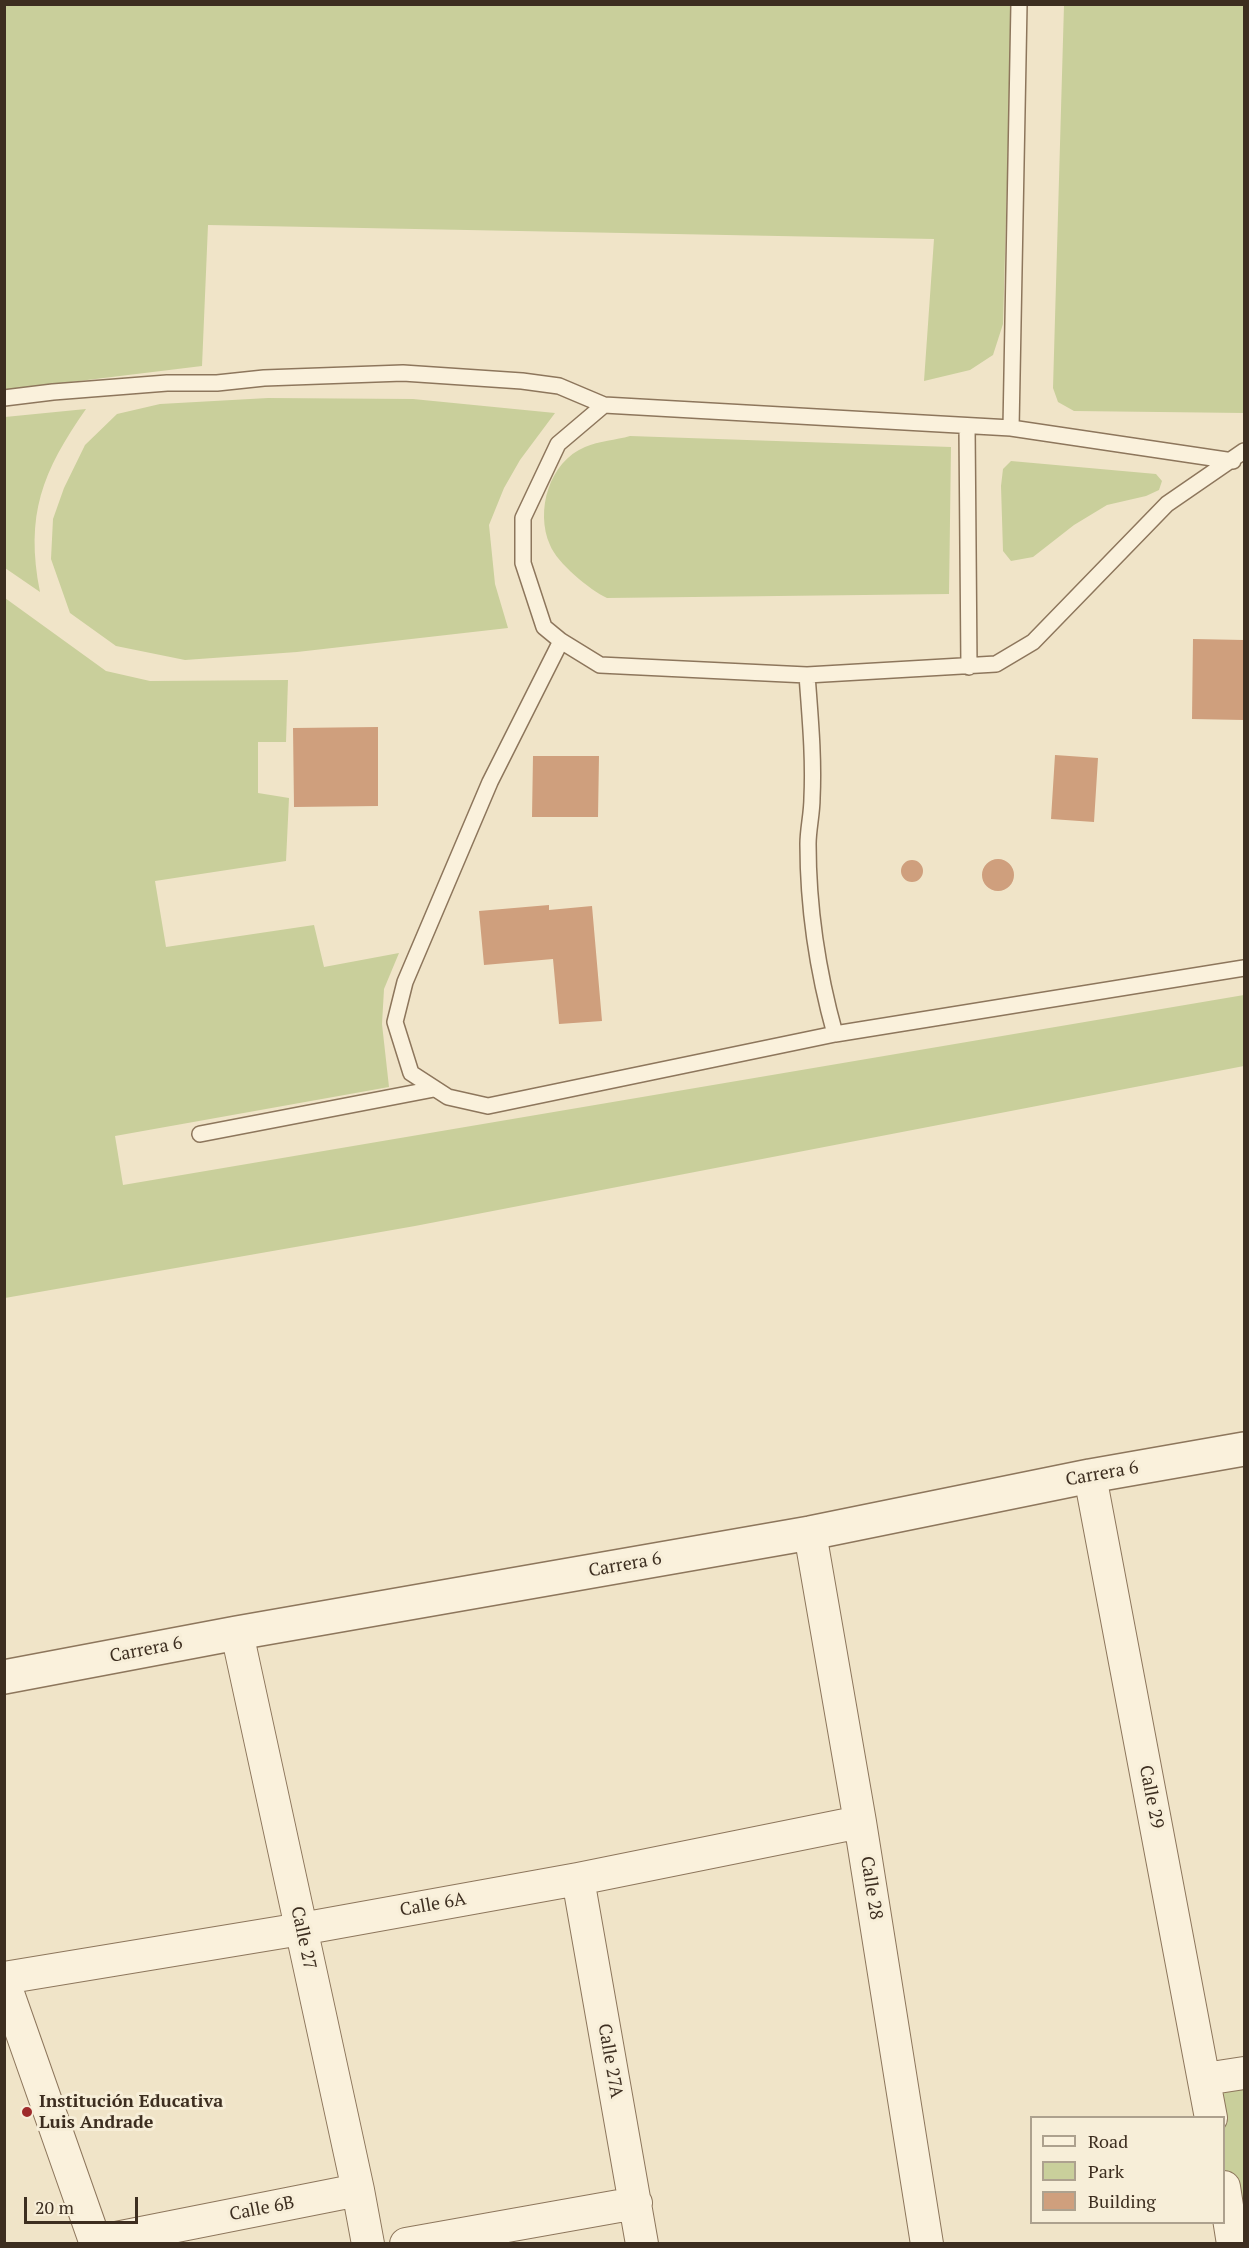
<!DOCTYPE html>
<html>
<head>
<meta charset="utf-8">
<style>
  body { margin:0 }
  #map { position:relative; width:1249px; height:2248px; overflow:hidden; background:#f0e4c8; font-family:"PT Serif",serif }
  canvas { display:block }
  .frame { position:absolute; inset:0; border:6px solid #3d2e20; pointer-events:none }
  .legend { position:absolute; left:1030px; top:2116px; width:195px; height:108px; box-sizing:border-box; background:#f7eed8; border:2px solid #ada18e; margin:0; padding:8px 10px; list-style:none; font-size:18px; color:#3d2e20 }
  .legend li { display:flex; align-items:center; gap:12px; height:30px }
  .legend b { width:30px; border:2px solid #ada18e }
  .scale { position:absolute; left:24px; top:2197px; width:114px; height:27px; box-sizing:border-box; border:3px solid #3d2e20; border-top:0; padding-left:8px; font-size:18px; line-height:21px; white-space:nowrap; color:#3d2e20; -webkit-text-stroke:4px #f7eed8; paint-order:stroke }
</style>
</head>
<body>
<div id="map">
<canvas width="1249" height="2248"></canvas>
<div class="frame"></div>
<ul class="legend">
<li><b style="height:8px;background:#faf1dc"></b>Road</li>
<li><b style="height:16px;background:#c9cf9b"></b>Park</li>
<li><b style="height:16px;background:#cf9f7d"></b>Building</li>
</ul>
<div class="scale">20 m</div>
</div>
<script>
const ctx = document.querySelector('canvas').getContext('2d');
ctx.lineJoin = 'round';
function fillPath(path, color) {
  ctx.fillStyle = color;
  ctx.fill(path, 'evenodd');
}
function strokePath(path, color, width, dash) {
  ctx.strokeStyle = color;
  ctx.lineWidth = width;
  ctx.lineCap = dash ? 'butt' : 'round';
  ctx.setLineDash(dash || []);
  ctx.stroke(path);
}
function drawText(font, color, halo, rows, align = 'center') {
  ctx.font = font + ' "PT Serif",serif';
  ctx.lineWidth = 6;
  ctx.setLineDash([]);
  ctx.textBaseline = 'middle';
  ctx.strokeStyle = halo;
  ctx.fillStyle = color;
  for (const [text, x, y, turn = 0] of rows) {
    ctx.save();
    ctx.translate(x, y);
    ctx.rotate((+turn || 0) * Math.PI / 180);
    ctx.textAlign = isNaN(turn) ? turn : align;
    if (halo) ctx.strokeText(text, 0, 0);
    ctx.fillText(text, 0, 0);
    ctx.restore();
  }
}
fillPath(new Path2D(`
  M4 5H1012L1003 324 993 355 970 370 924 381 934 239 208 225 202 366 5 390Z
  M1064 5H1244V413L1074 411 1058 402 1053 388Z
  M268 398 413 399 555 413 520 460 504 488 489 525 495 584 508 628 297 652 185 660 116 646 70 613 51 559 53 519 64 488 85 445 117 414 160 404Z
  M86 409C42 472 25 515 40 592L5 568V417Z
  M630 436 951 447 949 594 607 598C590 590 557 563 550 545 535 511 549 462 585 447 599 441 616 440 630 436Z
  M1011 461 1156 474 1162 481 1159 490 1146 496 1107 505 1074 525 1033 557 1011 561 1003 551 1001 486 1003 469Z
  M5 598 106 671 150 681 288 680 286 742H258V793L289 798 286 861 155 881 166 947 314 925 324 967 399 953 384 989 382 1024 389 1087 115 1136 123 1185 1244 995V1066L415 1226 5 1298Z
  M1244 2073V2243L1224 2187V2118L1205 2079Z`), '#c9cf9b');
fillPath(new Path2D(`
  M1193 639 1244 640V720L1192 719Z
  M378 727V806L294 807 293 728Z
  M1055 755 1098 758 1094 822 1051 819Z
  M533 756H599L598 817H532Z
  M982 875a16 16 0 1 1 32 0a16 16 0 1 1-32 0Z
  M901 871a11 11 0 1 1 22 0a11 11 0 1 1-22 0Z
  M549 905V910L592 906 602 1021 559 1024 553 959 484 965 479 911Z`), '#cf9f7d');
const service = new Path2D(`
  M1019 4 1011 428 604 405 558 444 523 518V563L544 627 561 641 600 665 807 675 996 664 1033 642 1167 504 1244 451
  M4 398 53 392 167 383H217L264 378 403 373 522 381 559 386 604 405
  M967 426 969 667
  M1011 428 1233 461
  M561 641 490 782 405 982 395 1022 411 1073 448 1097 488 1106 835 1034 1244 968
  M807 675C810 716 814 757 812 798 812 814 808 829 808 844 808 908 818 973 835 1034
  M200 1134 434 1089`);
const minor = new Path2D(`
  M1090 1476 1211 2118
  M810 1533 860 1822 927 2244
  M237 1633 358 2190 368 2244
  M578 1879 642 2244
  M4 1978 301 1929 578 1879 860 1822
  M4 1982 96 2244
  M1205 2079 1244 2073
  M1224 2187 1233 2244
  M96 2242 358 2190
  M406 2244 636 2203`);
const tertiary = new Path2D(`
  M4 1677 237 1633 810 1533 1090 1476 1244 1449`);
strokePath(service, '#8d765c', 18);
strokePath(minor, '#8d765c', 34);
strokePath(tertiary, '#8d765c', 36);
strokePath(service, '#faf1dc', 15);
strokePath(minor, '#faf1dc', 32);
strokePath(tertiary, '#faf1dc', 33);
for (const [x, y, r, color] of [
  [27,2112,6,"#9e2a2b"]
]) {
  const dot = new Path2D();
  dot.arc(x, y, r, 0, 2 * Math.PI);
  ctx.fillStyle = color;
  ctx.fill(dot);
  strokePath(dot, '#f7eed8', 2);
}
drawText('18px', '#3d2e20', '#f7eed8', [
  ["Carrera 6",1102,1474,-10],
  ["Carrera 6",625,1565,-10],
  ["Carrera 6",146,1650,-11],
  ["Calle 29",1151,1797,79],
  ["Calle 28",871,1888,81],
  ["Calle 6A",433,1905,-10],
  ["Calle 27",303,1938,78],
  ["Calle 27A",610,2061,80],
  ["Calle 6B",262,2209,-11]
]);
drawText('bold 18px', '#3d2e20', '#f7eed8', [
  ["Institución Educativa",39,2102],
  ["Luis Andrade",39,2123]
], 'left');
</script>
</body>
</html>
